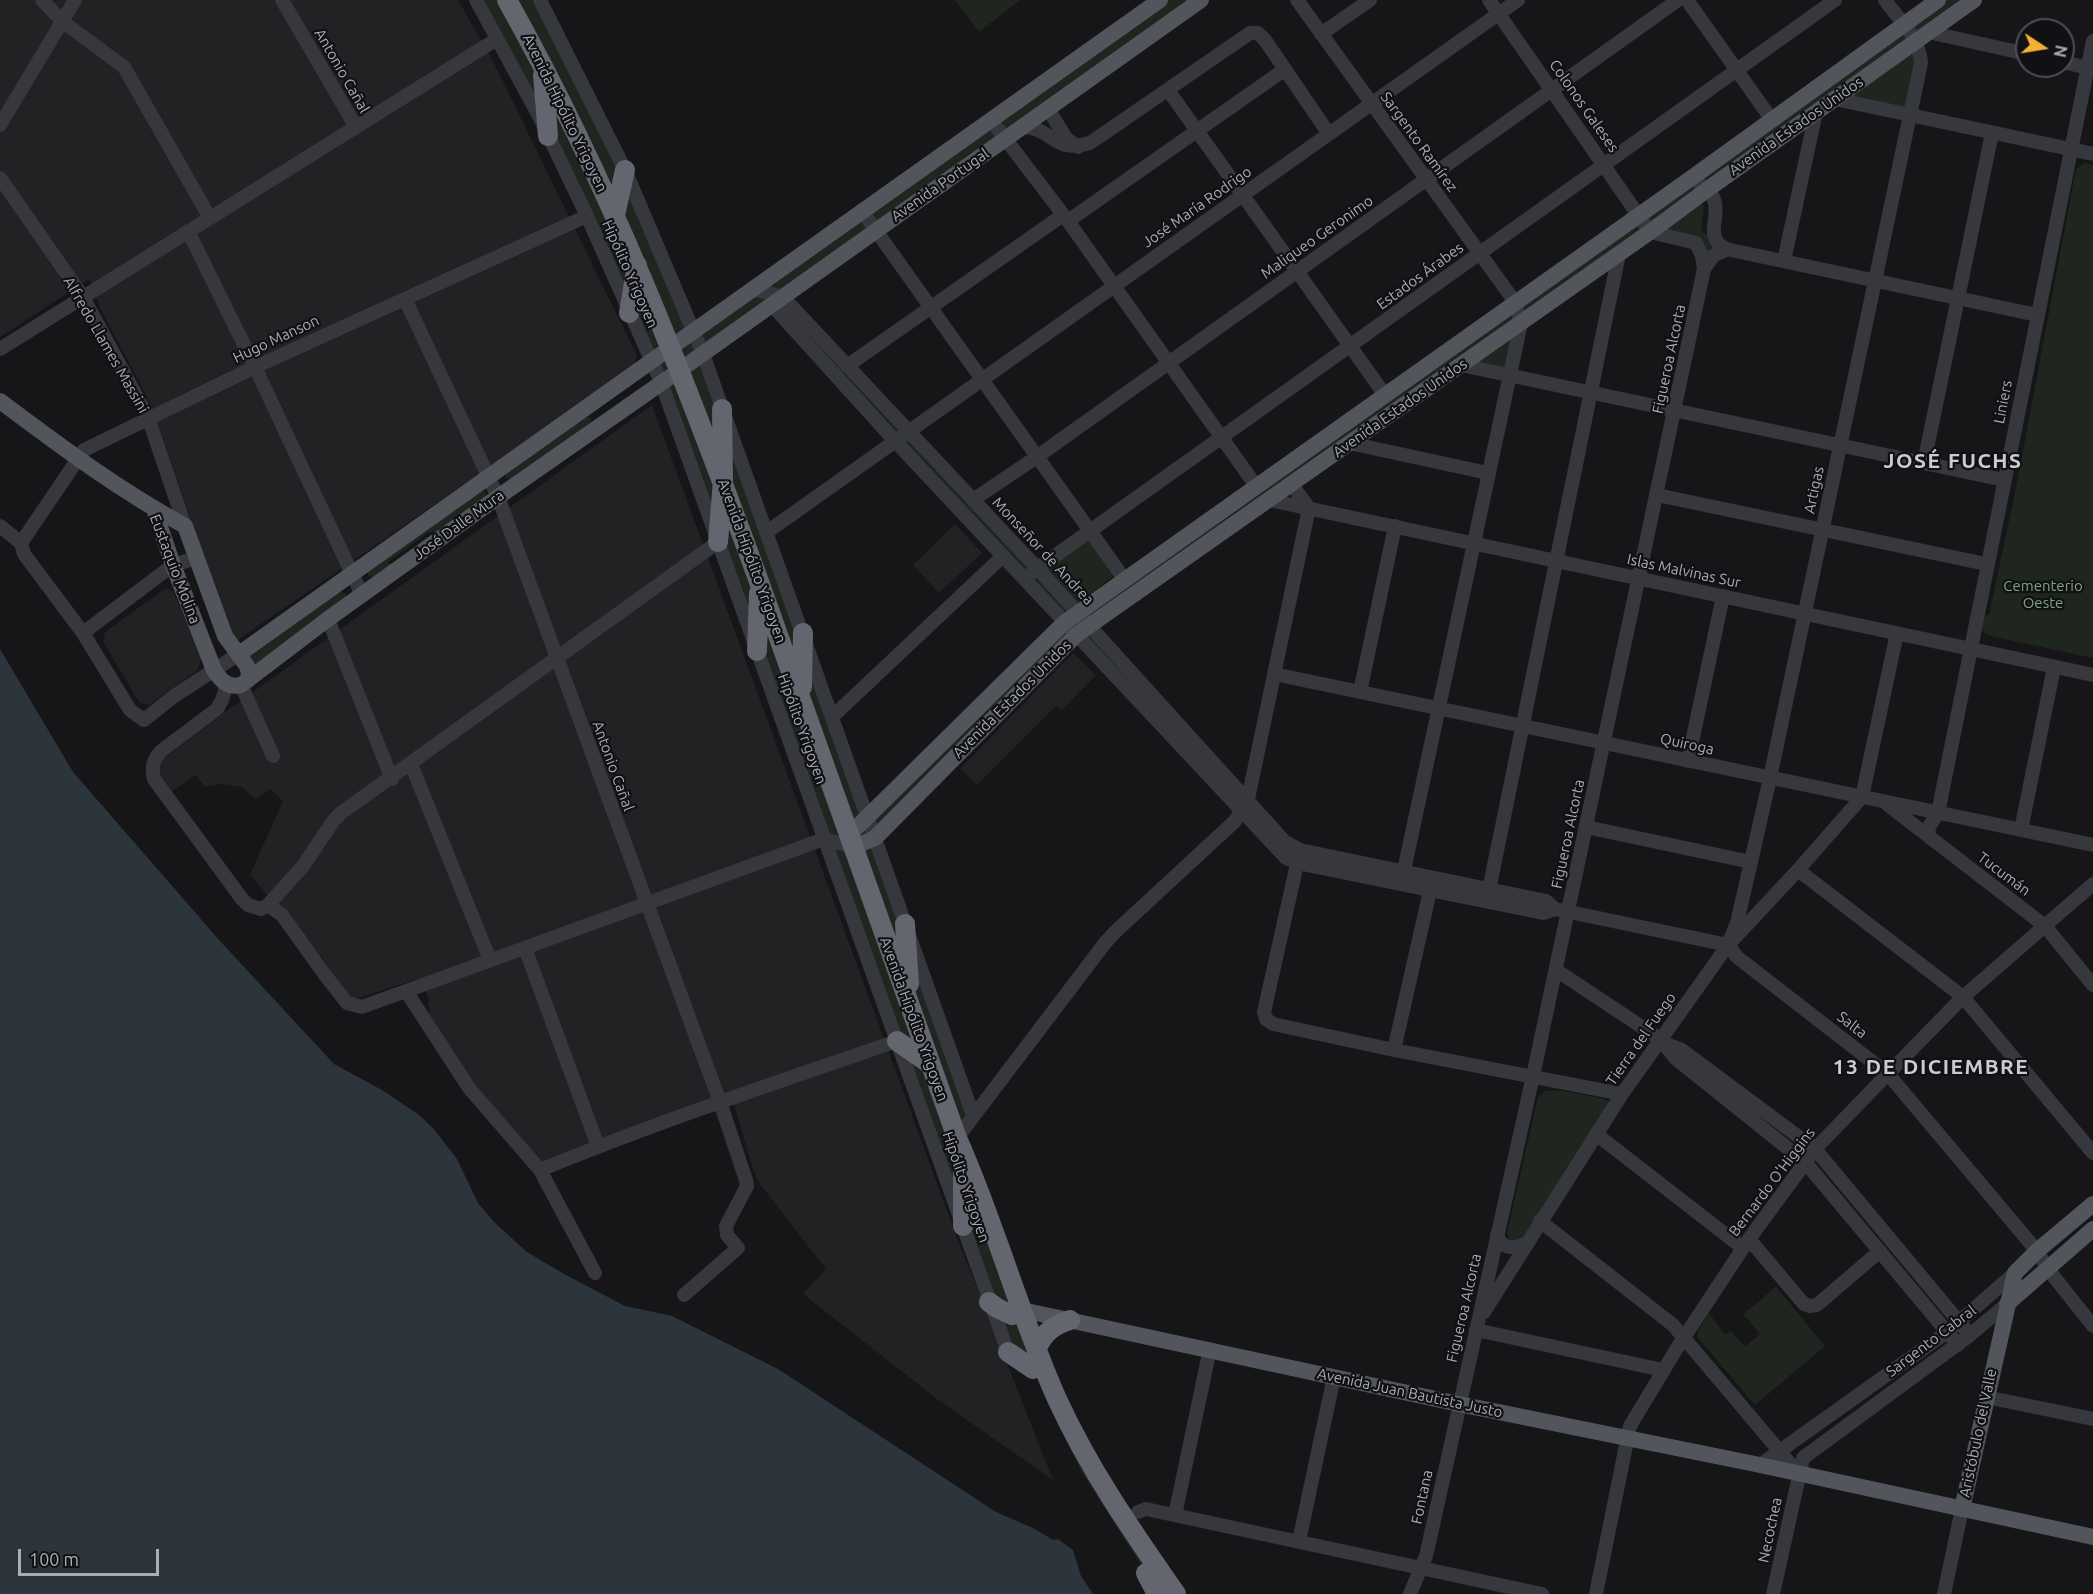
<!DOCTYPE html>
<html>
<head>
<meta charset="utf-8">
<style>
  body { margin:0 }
  #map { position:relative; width:2093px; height:1594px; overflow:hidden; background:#161618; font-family:Ubuntu,sans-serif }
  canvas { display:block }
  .north { position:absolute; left:2015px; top:18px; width:60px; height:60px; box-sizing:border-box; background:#111113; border:2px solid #4d4f55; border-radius:50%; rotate:102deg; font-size:16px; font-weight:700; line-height:24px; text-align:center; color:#a8adb8 }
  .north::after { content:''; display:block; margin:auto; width:21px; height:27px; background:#f2b134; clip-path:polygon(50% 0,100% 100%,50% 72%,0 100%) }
  .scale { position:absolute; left:18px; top:1549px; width:141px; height:27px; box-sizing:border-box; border:3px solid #a8adb8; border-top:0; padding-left:8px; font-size:18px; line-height:21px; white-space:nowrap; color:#a8adb8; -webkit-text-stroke:4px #111113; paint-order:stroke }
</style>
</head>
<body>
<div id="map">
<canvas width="2093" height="1594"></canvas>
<div class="north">N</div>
<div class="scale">100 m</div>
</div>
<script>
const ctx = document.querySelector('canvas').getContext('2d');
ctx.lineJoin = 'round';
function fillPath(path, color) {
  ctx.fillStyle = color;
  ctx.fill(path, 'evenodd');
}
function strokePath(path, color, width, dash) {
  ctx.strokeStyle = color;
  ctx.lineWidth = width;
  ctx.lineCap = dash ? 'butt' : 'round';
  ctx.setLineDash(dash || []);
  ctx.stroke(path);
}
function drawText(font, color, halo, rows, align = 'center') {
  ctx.font = font + ' Ubuntu,sans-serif';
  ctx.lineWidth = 4.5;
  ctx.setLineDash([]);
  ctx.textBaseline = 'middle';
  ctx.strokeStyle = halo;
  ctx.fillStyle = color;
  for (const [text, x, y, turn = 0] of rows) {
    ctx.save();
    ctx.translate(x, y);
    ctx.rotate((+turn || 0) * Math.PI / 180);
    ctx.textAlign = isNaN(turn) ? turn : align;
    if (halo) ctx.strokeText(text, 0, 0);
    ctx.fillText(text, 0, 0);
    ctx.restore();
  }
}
fillPath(new Path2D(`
  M0 0H458L492 59 637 356 634 367 235 642 231 638 161 432 148 399 101 310 89 279 0 337Z
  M652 405 954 1230 1053 1480 937 1399 803 1294 826 1269 759 1183 753 1169 731 1095 541 1162 428 1030 429 1000 420 978 353 1000 332 977 324 960 250 875 283 801 271 789 255 799 242 787 221 784 205 787 195 775 170 793 155 774 157 763 228 710Z
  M955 524 982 553 939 593 913 565Z
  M166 588 173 591 201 655V659L198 670 149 705 140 703 103 642 105 632Z
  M1073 653 1096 675 1062 710 1056 706 977 785 960 769Z`), '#222225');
fillPath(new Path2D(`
  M476 0H540L694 332 1160 0H1201L783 297 1078 613 1938 0H1974L1914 42 1921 63 1909 114 1836 98 1090 626 1285 842 1297 863 1076 635 875 838 973 1115 957 1138 1056 1397 1176 1594 1146 1573 1081 1471 1033 1370 1008 1352 661 382ZM772 305 1064 623 867 816 703 354Z
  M955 0H1020L979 32Z
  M2085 163 2093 165V658L1986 635 1982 629 1985 615H1989L2016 488 2076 169Z
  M1701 203 1704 207 1701 229 1719 248 1705 257 1667 229Z
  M1513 336 1505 368 1477 362Z
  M584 416 591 418V423L513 480 506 478 505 470Z
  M484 490 487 497 440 532H429L388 562 394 566 375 578 368 576V567Z
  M1090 538 1115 575 1077 604 1046 571Z
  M340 592 346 594 344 602 259 665 252 664 249 659 251 653Z
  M1558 1090 1604 1099 1609 1102 1605 1111 1525 1236 1520 1242 1510 1240 1507 1233 1538 1097 1545 1091Z
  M1776 1287 1825 1346 1755 1405 1698 1338V1331L1709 1313 1725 1335 1731 1331 1745 1347 1760 1334 1743 1314Z`), '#1e261f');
fillPath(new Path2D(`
  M0 649 73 772 220 941 334 1064 382 1090 419 1115 432 1127 457 1159 478 1203 495 1223 527 1252 564 1274 625 1306 672 1316 778 1369 996 1512 1035 1529 1053 1540 1058 1539 1073 1550 1081 1576 1093 1594H0Z`), '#2c353c');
strokePath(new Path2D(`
  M42 0 62 21 124 67 210 218
  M282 0 356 127
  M476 0 539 116 587 216 661 382 1008 1352
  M540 0 625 170 703 354 973 1115
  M1297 0 1515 302 1521 323 1402 880
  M1489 0 1650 232 1696 243 1702 256 1704 269
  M1687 0 1772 120
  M1928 32 2027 54
  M1321 34 1370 0
  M2063 62 2088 68
  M1168 90 1385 395
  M1835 99 2093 154
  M1048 109 1066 138 1078 147
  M991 120 1068 221 1256 486
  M0 125 75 0
  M1022 127C1055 128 1051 154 1090 143L1250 33H1258L1265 40 1329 134
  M0 178 83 297 148 417 185 526
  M1700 184C1735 206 1696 233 1726 249L2037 315
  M862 211 1125 580
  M1068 221 1284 70
  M188 231 255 367 362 595
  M1784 261 1816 112
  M753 289 783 297 1038 569 1285 842 1300 850 1546 901 1555 909 1728 945 1737 957 1888 1074 2037 1251 2047 1268 2093 1326
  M405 299 498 497 720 1102 746 1180 747 1186 726 1226 727 1235 738 1248 684 1295
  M772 305 895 441 1286 858 1297 863 1543 913 1555 909
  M0 349 497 39
  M1461 365 2004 480
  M847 366 1063 215
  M1349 443 1488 473
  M1924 463 1992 133
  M1657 495 1986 564
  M973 500 1038 456 1678 0
  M1269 500 2093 675
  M0 526 21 543 24 554 83 633 130 710 144 720 174 696 239 654
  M767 532 1518 0
  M21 543 84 450 255 367 587 216
  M1031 573 1835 0
  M328 619 392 779
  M83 633 173 565 196 558
  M1274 674 2093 845
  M227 684 222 700 217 709 161 751C153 760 151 767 154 779L242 899 248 905 261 909 268 905 303 866 334 820 341 813 718 542
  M241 685 273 756
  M1360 692 1395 526
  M832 717 1003 556
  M1688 761 1723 596
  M411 764 490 960
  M1888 805 2045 926 2093 985
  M1586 827 1751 862
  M2021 830 2054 667
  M1930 838 1928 828 1938 813 2093 41
  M1299 855 1264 1012 1266 1019 1273 1024 1394 1050 1622 1094
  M1798 870 1963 997 2093 1153
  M1489 890 1619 254
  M268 905 282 915 325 975 347 1003 362 1007 824 839 854 847
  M1728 945 1737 923 1770 778 1921 63C1920 38 1899 20 1885 0
  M525 948 598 1146
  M1556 970 1660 1039 1675 1058 1805 1162 1958 1345
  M406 991 469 1088 540 1170 595 1273
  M1664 1043 1682 1050 1815 1149 1970 1335
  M1394 1050 1432 882
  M1596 1134 1743 1248
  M957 1138 1105 943 1115 932 1235 821 1248 799 1309 508 1291 484
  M540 1170C657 1122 777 1082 897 1041
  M1540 1221 1673 1325 1798 1473
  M1497 1235C1502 1250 1515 1249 1527 1243
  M1749 1239 1804 1304 1810 1306 1817 1305 1880 1251
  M1484 1312 1622 1094 1728 945 1798 870 1862 797 1897 633
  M1476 1330 1663 1370
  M1986 1397 2093 1419
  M1760 1465 1947 1332 2015 1273
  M1138 1512 1146 1509 1542 1594
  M1175 1515 1210 1349
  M1299 1541 1334 1377
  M1410 1594 1426 1556 1533 1076 1704 269 1713 256 1728 249
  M1596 1594 1630 1426 1677 1348 1749 1239 1815 1149 1875 1087 1963 997 2093 884
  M1773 1594 1803 1458 1970 1335 2007 1304
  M1944 1594 1962 1509`), '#37383d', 14);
strokePath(new Path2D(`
  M0 401C60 446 119 490 185 526L225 636 247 666 249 673 248 680
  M154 509 173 565 214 670C221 681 228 688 241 685L328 619 498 497 680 370 1201 0
  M239 654 1160 0
  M849 835 1064 623 1690 179 1938 0
  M854 847 875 838 1076 635 1650 232 1708 189 1974 0
  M2007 1304 2093 1229
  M1012 1314 1022 1310 1459 1404 1760 1465 2093 1537
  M1962 1509 2015 1273 2037 1251 2093 1204`), '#53555c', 16);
strokePath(new Path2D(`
  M507 0C610 183 685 379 757 576 824 763 889 951 957 1138 995 1223 1019 1314 1057 1399 1089 1469 1132 1531 1176 1594
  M543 75 548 136
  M615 215 625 170
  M629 313 637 265
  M718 542 723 480 722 409
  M757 651 759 593
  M802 687 803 633
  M905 924 909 984
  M897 1041 930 1064
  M963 1226V1167
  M989 1302 997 1308 1012 1315
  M1037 1348C1044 1332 1054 1325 1070 1320
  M1008 1352 1033 1369
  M1146 1573 1157 1594`), '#63666e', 20);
drawText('15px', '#a8adb8', '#111113', [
  ["Antonio Cañal",342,71,60],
  ["Colonos Galeses",1584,106,55],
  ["Avenida Hipólito Yrigoyen",565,113,64],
  ["Avenida Estados Unidos",1796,126,-35],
  ["Sargento Ramírez",1419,142,54],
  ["Avenida Portugal",940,185,-35],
  ["José María Rodrigo",1197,207,-35],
  ["Maliqueo Geronimo",1317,237,-35],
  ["Hipólito Yrigoyen",630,274,66],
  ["Estados Árabes",1420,276,-36],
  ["Hugo Manson",276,339,-25],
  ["Alfredo Llames Massini",106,345,60],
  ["Figueroa Alcorta",1669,359,-78],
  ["Liniers",2003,402,-79],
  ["Avenida Estados Unidos",1400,408,-35],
  ["Artigas",1814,490,-78],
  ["José Dalle Mura",459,525,-36],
  ["Monseñor de Andrea",1043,551,47],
  ["Avenida Hipólito Yrigoyen",752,561,70],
  ["Eustaquio Molina",175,569,69],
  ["Islas Malvinas Sur",1684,571,12],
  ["Avenida Estados Unidos",1012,699,-45],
  ["Hipólito Yrigoyen",802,729,70],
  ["Quiroga",1687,744,12],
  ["Antonio Cañal",613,766,70],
  ["Figueroa Alcorta",1568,834,-78],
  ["Tucumán",2004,874,37],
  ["Avenida Hipólito Yrigoyen",914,1019,70],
  ["Salta",1852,1025,38],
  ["Tierra del Fuego",1641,1039,-55],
  ["Bernardo O'Higgins",1772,1182,-53],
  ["Hipólito Yrigoyen",966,1187,71],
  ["Figueroa Alcorta",1464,1308,-77],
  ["Sargento Cabral",1931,1341,-37],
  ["Avenida Juan Bautista Justo",1410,1393,12],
  ["Aristóbulo del Valle",1978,1433,-78],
  ["Fontana",1422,1497,-78],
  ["Necochea",1770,1530,-78]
]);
drawText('15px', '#7fa381', '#111113', [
  ["Cementerio",2043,586],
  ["Oeste",2043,603]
]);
ctx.letterSpacing = '1.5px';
drawText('bold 21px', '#c9ccd4', '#111113', [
  ["JOSÉ FUCHS",1953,461],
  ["13 DE DICIEMBRE",1931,1067]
]);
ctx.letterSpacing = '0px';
</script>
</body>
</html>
